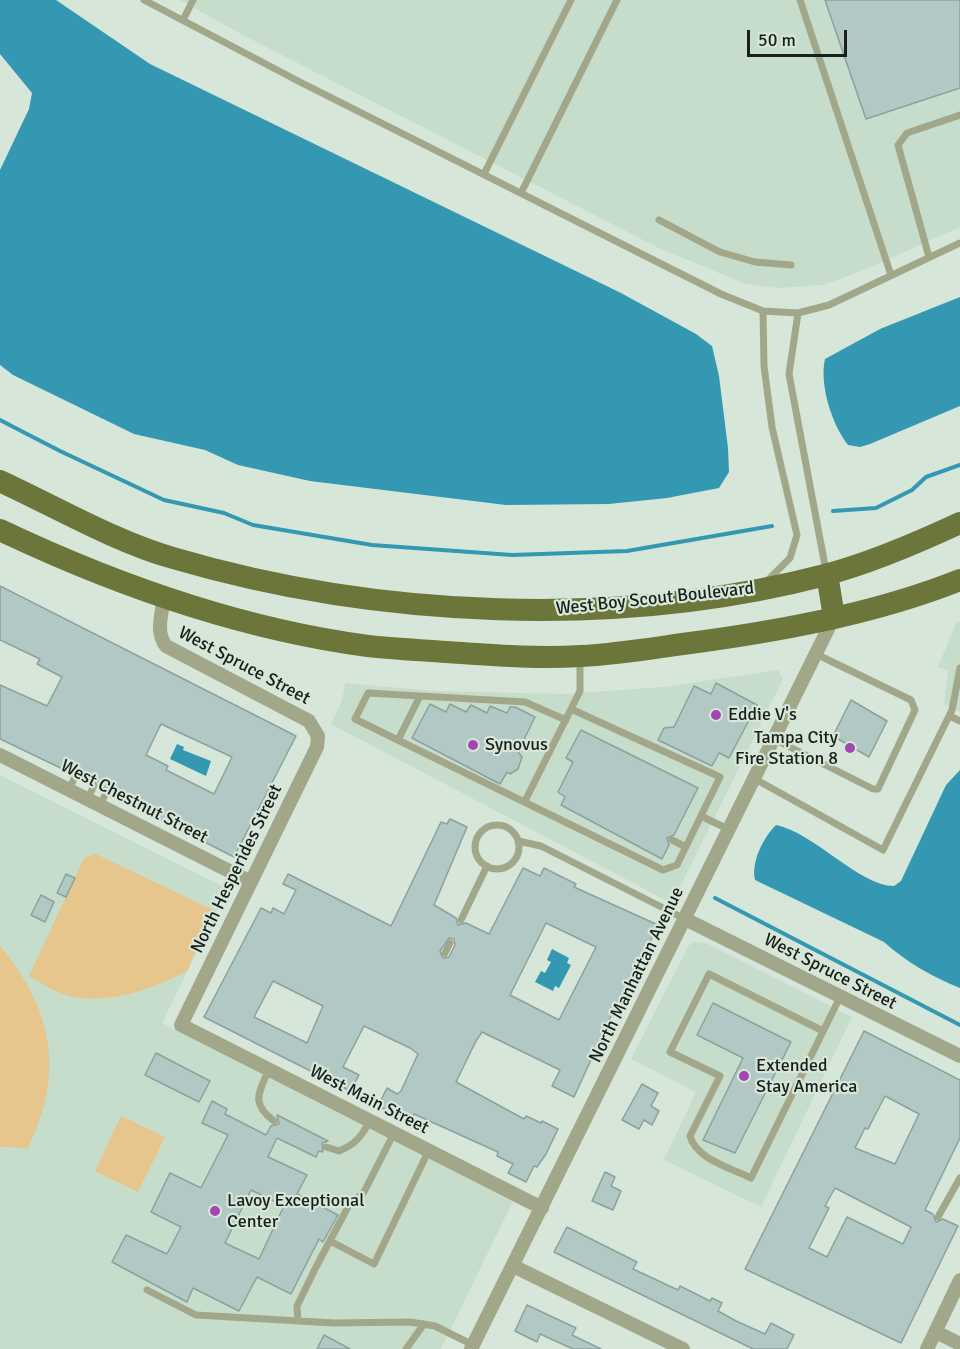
<!DOCTYPE html>
<html>
<head>
<meta charset="utf-8">
<style>
  body { margin:0 }
  #map { position:relative; width:960px; height:1349px; overflow:hidden; background:#d6e6d9; font-family:Signika,sans-serif }
  canvas { display:block }
  .scale { position:absolute; left:747px; top:30px; width:100px; height:27px; box-sizing:border-box; border:3px solid #191f1a; border-top:0; padding-left:8px; font-size:18px; line-height:21px; white-space:nowrap; color:#191f1a; -webkit-text-stroke:4px #d6e6d9; paint-order:stroke }
</style>
</head>
<body>
<div id="map">
<canvas width="960" height="1349"></canvas>
<div class="scale">50 m</div>
</div>
<script>
const ctx = document.querySelector('canvas').getContext('2d');
ctx.lineJoin = 'round';
function fillPath(path, color) {
  ctx.fillStyle = color;
  ctx.fill(path, 'evenodd');
}
function strokePath(path, color, width, dash) {
  ctx.strokeStyle = color;
  ctx.lineWidth = width;
  ctx.lineCap = dash ? 'butt' : 'round';
  ctx.setLineDash(dash || []);
  ctx.stroke(path);
}
function drawText(font, color, halo, rows, align = 'center') {
  ctx.font = font + ' Signika,sans-serif';
  ctx.lineWidth = 4.5;
  ctx.setLineDash([]);
  ctx.textBaseline = 'middle';
  ctx.strokeStyle = halo;
  ctx.fillStyle = color;
  for (const [text, x, y, turn = 0] of rows) {
    ctx.save();
    ctx.translate(x, y);
    ctx.rotate((+turn || 0) * Math.PI / 180);
    ctx.textAlign = isNaN(turn) ? turn : align;
    if (halo) ctx.strokeText(text, 0, 0);
    ctx.fillText(text, 0, 0);
    ctx.restore();
  }
}
fillPath(new Path2D(`
  M180 0H960V227L864 270 823 285 778 288 743 283 659 248 235 31Z
  M960 621V712L944 704 948 671 938 667 956 623Z
  M778 670 783 679 676 895V904H673L331 724 342 701 345 683 434 691 564 694 663 687Z
  M0 775 228 889 162 1023 513 1201 441 1349H0Z
  M695 942 706 943 852 1017 761 1207 664 1160 696 1092 631 1059 689 945Z`), '#c7ddcb');
fillPath(new Path2D(`
  M96 854 213 910 187 971C154 988 113 1004 75 997 58 995 43 984 29 976L84 858Z
  M0 946C53 1009 65 1073 28 1148L0 1147Z
  M121 1116 165 1137 138 1192 95 1171Z`), '#e6c68c');
fillPath(new Path2D(`
  M0 0H56L150 64 621 293 696 334 712 346 719 376 728 448 729 472 719 488 667 498 609 504 506 505 310 481 238 465 205 450 134 434 13 375 0 365V170L29 109 32 93 0 54Z
  M960 297V406L870 444 860 447 848 445C832 425 819 384 825 359L880 329Z
  M177 744 184 747 183 750 211 761 206 776 170 759Z
  M960 770V988C933 977 906 962 884 942L755 880C751 862 763 838 776 825 815 833 859 886 894 886L901 881 946 785Z
  M552 949 569 958 567 963 571 965 559 988 555 986 553 991 535 982 541 971 545 973 551 962 547 960Z`), '#3498b2');
strokePath(new Path2D(`
  M0 420 60 451 164 500 224 513 253 525 372 545 512 555 627 551 772 526
  M833 511 876 508 912 490 926 477 960 465
  M715 898 960 1025`), '#3498b2', 4);
const building = new Path2D(`
  M825 0H960V88L866 119Z
  M0 586 296 736 234 857 122 800 112 794 110 786 102 788 97 780 89 782 81 778 79 770 71 773 0 739V685L47 706 62 677 37 664 40 659 0 640ZM161 724 232 757 214 794 166 770 168 766 146 755Z
  M716 683 757 705 729 758 719 753 712 766 658 740 664 728 674 727 694 686 711 694Z
  M851 700 887 721 869 757 833 736Z
  M430 704 446 712 450 704 466 712 471 705 487 713 490 706 507 713 510 707H515L535 717 518 752 522 757 518 769 510 774 507 772 500 784 412 738Z
  M581 730 698 788 674 835 667 838 669 845 662 859 561 805 565 797 558 792 573 762 566 758Z
  M450 819 467 827 434 905 456 918 458 925 466 923 489 934 523 868 540 876 544 868 576 884 574 887 658 925 633 977 616 1005 574 1097 552 1086 560 1070 482 1032 476 1041 456 1082 524 1119 526 1116 541 1123 542 1121 558 1129 546 1154 537 1167 534 1166 526 1182 508 1173 513 1164 497 1156 498 1152 414 1114 410 1122 378 1106 387 1088 397 1094 401 1091 418 1054 410 1048 364 1026 343 1067 359 1075 350 1091 204 1017 261 908 271 913 273 908 284 914 296 890 283 884 288 874 391 926 441 822 447 824ZM546 923 596 947 559 1020 510 995ZM449 938 454 939 455 945 449 957 443 958 440 951ZM273 981 323 1006 307 1043 254 1017Z
  M66 874 75 878 66 897 57 893Z
  M41 895 54 902 45 922 31 915Z
  M713 1003 791 1042 735 1153 703 1140 743 1058 697 1035Z
  M864 1031 960 1080V1138L925 1210 933 1214 936 1222 943 1219 958 1226 901 1343 745 1269ZM885 1096 919 1114 895 1164 855 1148 865 1128 868 1129ZM835 1188 911 1227 903 1244 847 1217 827 1257 809 1248 829 1208 825 1206Z
  M156 1053 210 1081 199 1102 145 1075Z
  M642 1084 658 1093 651 1106 659 1111 652 1125 644 1120 639 1129 622 1120Z
  M212 1101 227 1109 225 1114 266 1135 271 1126 279 1124 277 1115 328 1141 322 1143 323 1152 319 1151 316 1157 277 1138 268 1157 307 1175 297 1194 338 1215 323 1242 319 1239 291 1294 257 1277 239 1311 193 1288 187 1302 112 1262 126 1235 167 1254 181 1227 151 1212 170 1173 201 1188 228 1135 202 1123ZM251 1190 284 1206 259 1259 225 1243Z
  M605 1172 615 1177 611 1186 621 1191 613 1210 592 1201Z
  M567 1227 637 1262 633 1269 678 1290 680 1286 710 1301 712 1298 722 1303 718 1311 736 1321 765 1334 771 1323 794 1335 787 1349H753L554 1252Z
  M527 1305 576 1328 572 1335 601 1349H573L540 1334 537 1342 515 1331Z
  M324 1335 350 1349H317Z`);
fillPath(building, '#b2c8c4');
strokePath(building, '#8ba19d', 1.5);
strokePath(new Path2D(`
  M144 0 300 82 721 294 763 311 798 313 829 305 960 243
  M800 0 891 275
  M183 20 193 0
  M484 174 571 0
  M521 193 617 0
  M659 220 720 252 755 262 791 265
  M929 257 898 145 907 133 960 115
  M763 311 764 366 772 427 797 535 790 558 766 582
  M798 313 789 374 826 571
  M950 716 960 721
  M566 720 525 702 368 693 355 719 663 870 677 865 720 777 571 709
  M774 739 873 789H878L915 710 911 700 816 654
  M398 740 420 696
  M755 779 883 850 952 710 960 668
  M69 789 76 775
  M88 799 94 785
  M525 801 580 691V661
  M100 805 107 791
  M701 816 728 829
  M475 847a22 22 0 1 1 44 0a22 22 0 1 1-44 0Z
  M672 840 686 847
  M518 841 541 846 685 919
  M461 920 487 866
  M445 953 450 943
  M823 1031 709 974 670 1052 720 1076 690 1136C696 1159 731 1168 751 1178L840 997
  M269 1069C259 1093 250 1103 274 1121
  M326 1147 339 1151C356 1144 362 1136 370 1120
  M938 1217 960 1178
  M330 1241 374 1264 429 1150
  M147 1290 196 1315 334 1323 410 1322 435 1326 473 1345
  M298 1321 297 1306 316 1267 349 1205 364 1192 394 1133
  M406 1349 424 1324`), '#a1a788', 7);
strokePath(new Path2D(`
  M164 597C162 614 155 632 166 646L309 721 318 736 317 747 181 1025 542 1208
  M0 755 251 882
  M685 919 960 1056
  M513 1266 683 1349
  M936 1332 960 1344
  M471 1349 834 617
  M927 1349 960 1280`), '#a1a788', 14);
strokePath(new Path2D(`
  M0 481C54 506 116 542 173 558 377 618 619 629 825 575 871 563 917 543 960 523
  M0 530C116 585 240 629 368 646 394 649 421 650 447 652 491 655 537 659 581 656 622 654 664 646 705 641 790 629 880 612 960 580
  M827 574 834 617`), '#6c753a', 22);
for (const [x, y, r, color] of [
  [716,715,6,"#a246b1"],
  [473,745,6,"#a246b1"],
  [850,748,6,"#a246b1"],
  [744,1076,6,"#a246b1"],
  [215,1211,6,"#a246b1"]
]) {
  const dot = new Path2D();
  dot.arc(x, y, r, 0, 2 * Math.PI);
  ctx.fillStyle = color;
  ctx.fill(dot);
  strokePath(dot, '#d6e6d9', 2);
}
drawText('18px', '#191f1a', '#d6e6d9', [
  ["West Boy Scout Boulevard",655,599,-6],
  ["West Spruce Street",244,666,28],
  ["West Chestnut Street",134,802,27],
  ["North Hesperides Street",237,869,-64],
  ["West Spruce Street",830,972,27],
  ["North Manhattan Avenue",637,975,-64],
  ["West Main Street",369,1100,27]
]);
drawText('18px', '#191f1a', '#d6e6d9', [
  ["Eddie V's",728,715],
  ["Tampa City",838,738,"right"],
  ["Fire Station 8",838,759,"right"],
  ["Synovus",485,745],
  ["Extended",756,1066],
  ["Stay America",756,1087],
  ["Lavoy Exceptional",227,1201],
  ["Center",227,1222]
], 'left');
</script>
</body>
</html>
